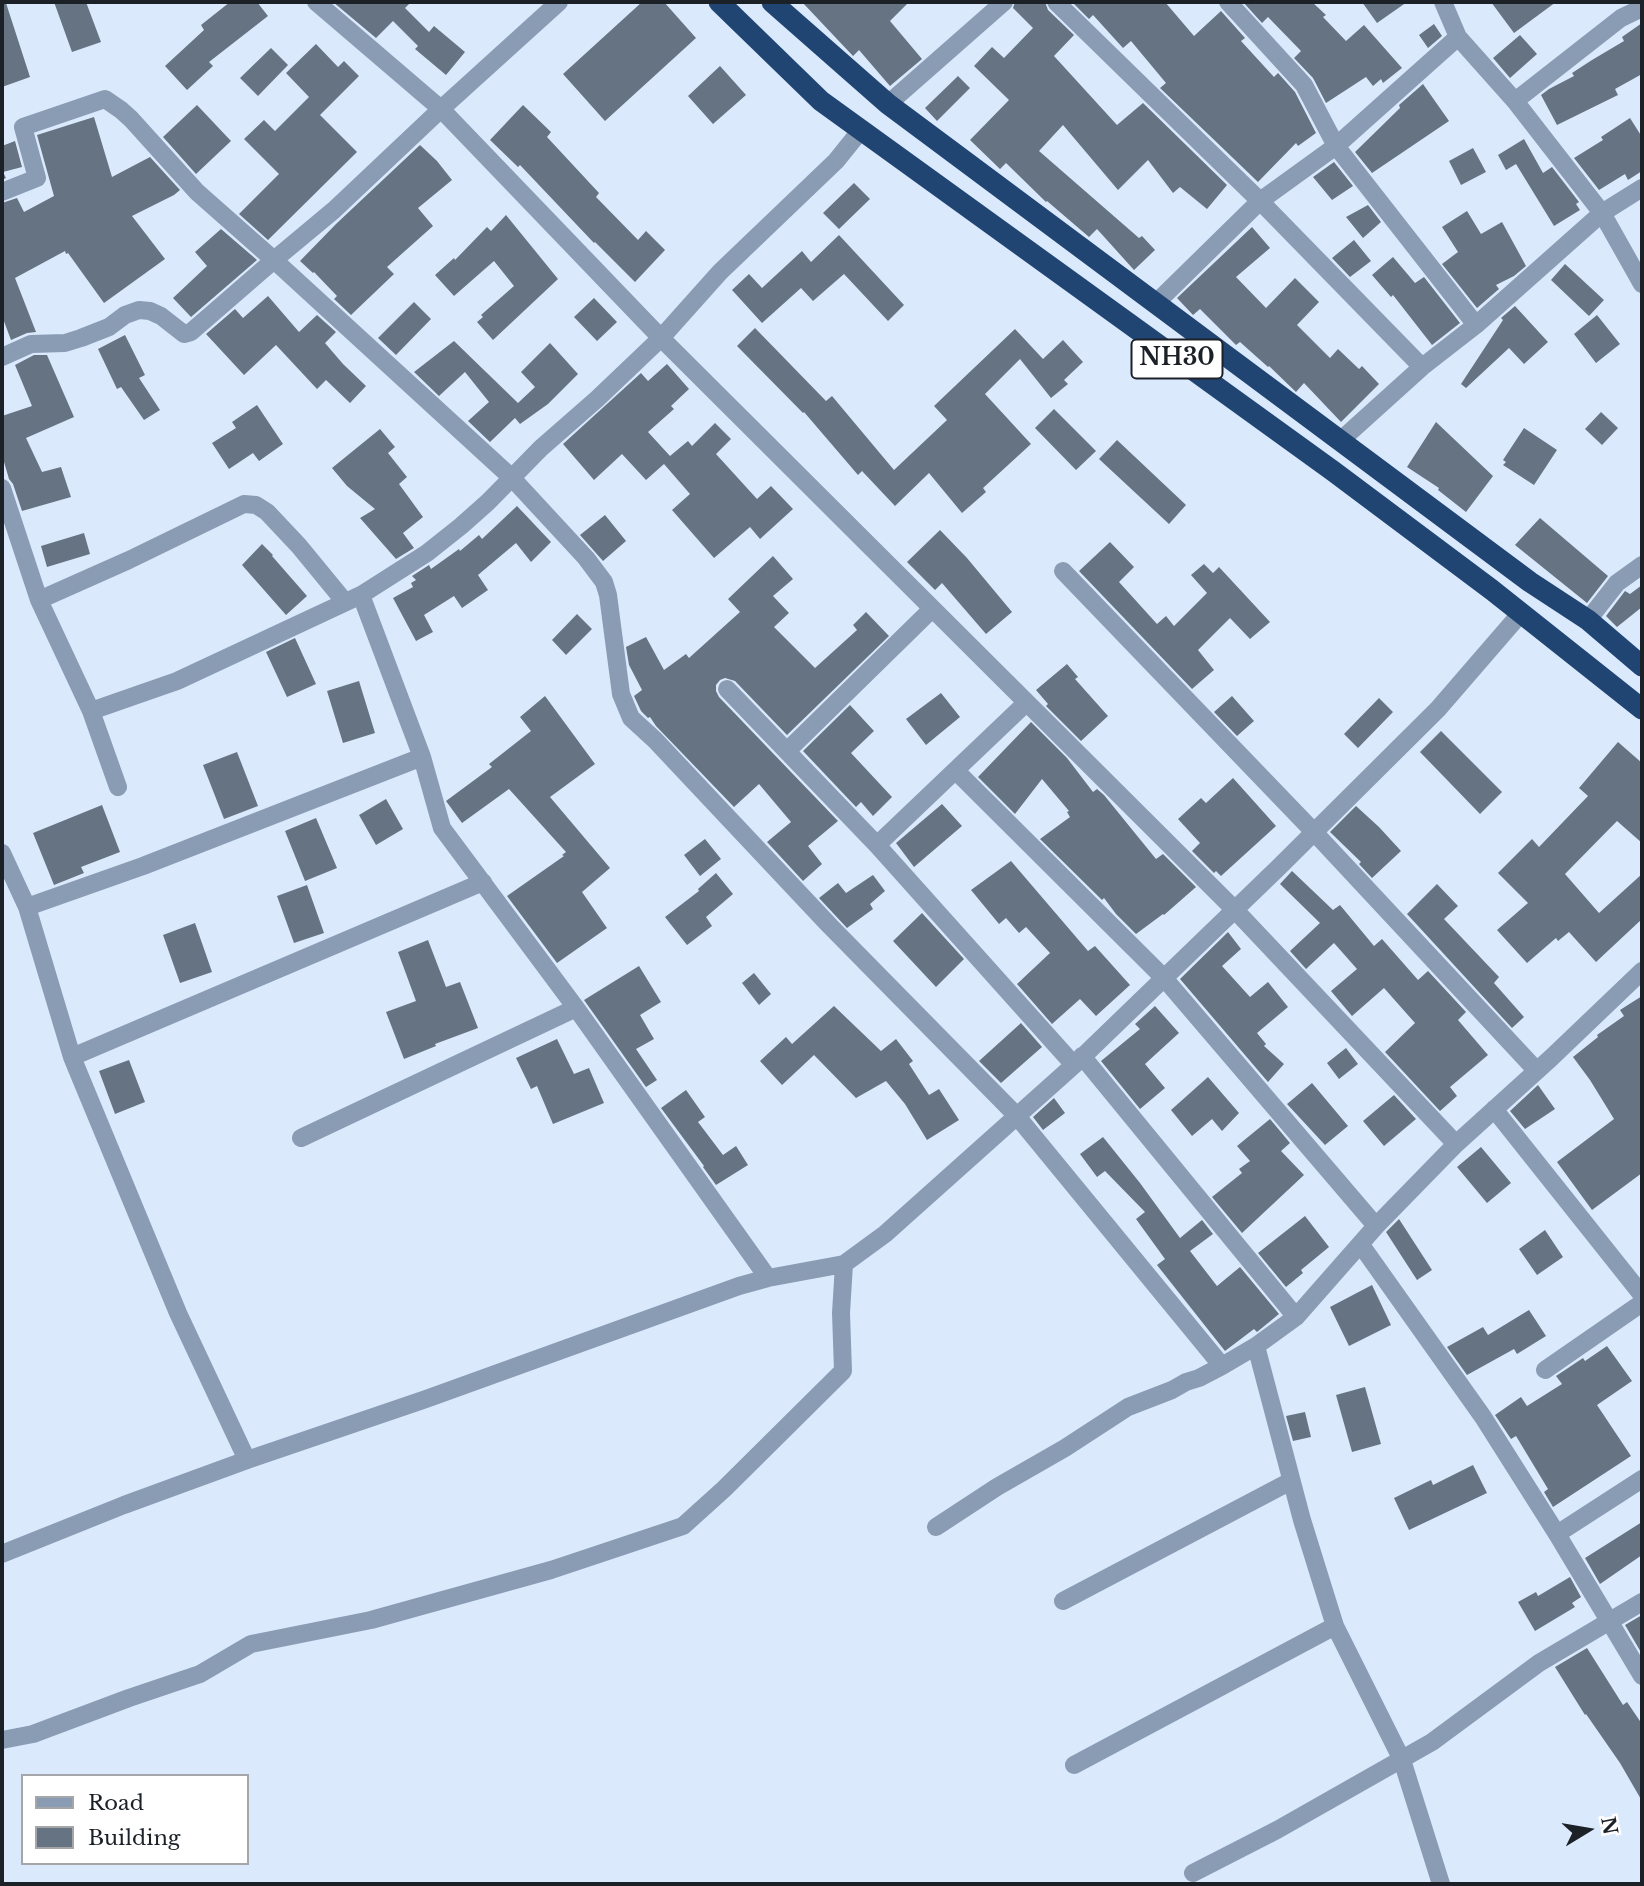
<!DOCTYPE html>
<html>
<head>
<meta charset="utf-8">
<style>
  body { margin:0 }
  #map { position:relative; width:1644px; height:1886px; overflow:hidden; background:#dbe9fd; font-family:"Libre Baskerville",serif }
  canvas { display:block }
  .frame { position:absolute; inset:0; border:4px solid #1c2128; pointer-events:none }
  .legend { position:absolute; left:21px; top:1774px; width:228px; height:91px; box-sizing:border-box; background:#fff; border:2px solid #a4a6a9; margin:0; padding:9px 12px; list-style:none; font-size:21px; color:#1c2128 }
  .legend li { display:flex; align-items:center; gap:14px; height:35px }
  .legend b { width:35px; border:2px solid #a4a6a9 }
  .north { position:absolute; left:1553px; top:1795px; width:70px; height:70px; -webkit-text-stroke:5px #fff; paint-order:stroke; rotate:79deg; font-size:19px; font-weight:700; line-height:28px; text-align:center; color:#1c2128 }
  .north::after { content:''; display:block; margin:auto; width:24px; height:32px; background:#1c2128; clip-path:polygon(50% 0,100% 100%,50% 72%,0 100%) }
</style>
</head>
<body>
<div id="map">
<canvas width="1644" height="1886"></canvas>
<div class="frame"></div>
<ul class="legend">
<li><b style="height:9px;background:#8a9cb3"></b>Road</li>
<li><b style="height:19px;background:#667383"></b>Building</li>
</ul>
<div class="north">N</div>
</div>
<script>
const ctx = document.querySelector('canvas').getContext('2d');
ctx.lineJoin = 'round';
function fillPath(path, color) {
  ctx.fillStyle = color;
  ctx.fill(path, 'evenodd');
}
function strokePath(path, color, width, dash) {
  ctx.strokeStyle = color;
  ctx.lineWidth = width;
  ctx.lineCap = dash ? 'butt' : 'round';
  ctx.setLineDash(dash || []);
  ctx.stroke(path);
}
function drawText(font, color, halo, rows, align = 'center') {
  ctx.font = font + ' "Libre Baskerville",serif';
  ctx.lineWidth = 7;
  ctx.setLineDash([]);
  ctx.textBaseline = 'middle';
  ctx.strokeStyle = halo;
  ctx.fillStyle = color;
  for (const [text, x, y, turn = 0] of rows) {
    ctx.save();
    ctx.translate(x, y);
    ctx.rotate((+turn || 0) * Math.PI / 180);
    ctx.textAlign = isNaN(turn) ? turn : align;
    if (halo) ctx.strokeText(text, 0, 0);
    ctx.fillText(text, 0, 0);
    ctx.restore();
  }
}
fillPath(new Path2D(`
  M54 2H86L101 42 72 52Z
  M230 2H257L268 16 209 62 213 66 187 90 165 66 204 30 201 25Z
  M333 2H411L405 8 429 32 434 26 465 52 446 75 415 49 418 46 393 21 376 38Z
  M642 2H664L696 38 605 121 563 74Z
  M802 2H909L890 21 922 59 890 86 859 50 853 56Z
  M1015 2H1045L1048 10 1074 35 1054 56 1117 125 1143 103 1227 185 1207 209 1180 187 1173 193 1148 160 1118 190 1063 125 1039 151 1139 238 1142 236 1155 250 1134 270 1097 229 1089 237 1047 201 1046 202 1006 163 1000 169 970 140 1009 100 974 66 992 47 1004 58 1033 28 1013 8Z
  M1072 2H1165L1194 36 1221 11 1245 38 1241 41 1274 77 1278 73 1295 92 1316 133 1298 146 1296 143 1258 182 1160 88 1166 83 1131 41 1123 48 1093 15 1089 19Z
  M1243 2H1312L1326 15 1323 17 1346 41 1364 25 1402 68 1383 83 1381 79 1373 86 1366 77 1326 103 1313 78 1294 58 1301 51 1268 17 1262 23Z
  M1362 2H1407L1377 23Z
  M1491 2H1556L1514 33Z
  M2 3H6L30 77 2 87Z
  M1642 23V74L1615 89 1618 95 1557 125 1541 95 1549 89 1574 76 1572 73 1592 60 1624 41 1622 37Z
  M1434 24 1442 36 1428 48 1419 35Z
  M1520 35 1537 54 1510 78 1493 58Z
  M316 44 338 67 344 61 359 76 320 115 357 152 268 240 239 214 279 174 244 139 264 120 275 131 309 97 286 73Z
  M271 48 288 65 258 96 240 78Z
  M720 66 746 95 713 124 688 96Z
  M958 76 970 88 937 121 925 108Z
  M1423 84 1449 121 1372 173 1355 152 1400 108 1399 105Z
  M197 105 231 141 196 174 163 137Z
  M523 105 551 132 547 137 599 193 596 197 638 240 646 231 665 250 635 282 595 242 594 243 520 165 518 167 490 140Z
  M94 117 112 177 150 157 180 190 174 195 132 216 165 259 104 303 68 253 66 254 65 251 15 278 36 332 27 333 11 340 2 316V203L17 198 24 212 54 196 37 135Z
  M1630 118 1642 137V171L1628 180 1625 174 1599 190 1574 158 1603 140 1601 137Z
  M1524 139 1543 173 1552 167 1579 202 1576 204 1580 210 1554 226 1516 164 1506 170 1498 155Z
  M15 141 22 167 3 172 6 178 2 180V146Z
  M420 145 437 161 452 180 418 208 433 226 387 267 394 274 351 315 334 299 337 296 314 272 313 273 300 261 336 224Z
  M1473 148 1486 172 1461 185 1449 161Z
  M1334 162 1353 186 1332 200 1313 177Z
  M854 183 870 199 839 229 823 213Z
  M1368 205 1381 222 1363 238 1346 217Z
  M1467 211 1481 234 1502 222 1526 266 1514 276 1496 285 1499 289 1477 308 1442 264 1458 252 1442 227Z
  M506 215 558 279 493 340 477 322 483 317 481 315 514 286 494 261 454 296 435 275 454 258 455 260 487 227 491 231Z
  M1252 227 1270 248 1236 277 1266 308 1295 278 1319 302 1297 325 1330 358 1338 349 1359 369 1362 366 1379 384 1341 422 1304 383 1296 392 1269 366 1268 367 1240 342 1236 345 1200 309 1193 315 1177 298Z
  M221 229 257 260 191 317 173 298 207 266 195 252Z
  M839 235 904 305 888 321 844 274 813 301 801 288 762 323 732 290 749 274 762 288 802 251 811 262Z
  M1354 240 1371 261 1350 277 1332 258Z
  M1393 257 1415 283 1424 277 1460 323 1432 345 1393 295 1391 297 1372 275Z
  M1565 264 1604 300 1589 316 1551 280Z
  M268 296 299 332 317 315 336 332 325 343 343 364 366 386 350 403 326 380 317 389 276 345 244 375 206 334 235 309 243 318Z
  M594 298 617 322 597 341 574 317Z
  M414 302 431 319 396 355 378 338Z
  M1515 306 1548 342 1524 364 1509 348 1466 388 1461 384 1503 320 1501 318Z
  M1597 315 1620 344 1596 363 1574 334Z
  M755 328 826 401 832 396 894 470 947 420 934 406 1015 329 1043 359 1063 340 1083 362 1064 380 1068 384 1051 398 1020 359 985 394 1031 444 983 488 986 492 962 513 929 473 895 506 862 471 858 475 804 412 803 413 737 346Z
  M125 335 145 375 139 378 160 410 144 420 121 387 117 389 98 349Z
  M454 341 518 403 535 387 521 372 550 343 578 374 548 404 520 424 515 418 490 442 468 421 489 402 465 372 439 396 414 372Z
  M34 355H47L74 417 26 438 42 472 61 467 71 497 22 511 13 484 9 479 2 455V416L32 406 15 365Z
  M667 364 689 389 671 406 674 409 648 432 670 456 688 441 692 446 715 423 731 439 716 454 757 499 771 486 793 509 760 539 750 527 714 558 672 510 690 494 664 464 646 480 622 454 594 480 563 444 641 373 648 381Z
  M257 405 283 444 259 461 253 453 229 469 212 443 236 428 232 422Z
  M1054 409 1096 451 1076 470 1035 428Z
  M1601 412 1618 428 1602 445 1585 429Z
  M1436 422 1493 476 1466 512 1438 490 1439 488 1407 467Z
  M1524 428 1557 450 1534 485 1503 465 1506 462 1503 460Z
  M380 429 395 447 388 453 407 477 399 484 423 517 403 533 414 548 396 559 360 518 375 509 347 486 332 468Z
  M1117 440 1186 505 1169 524 1099 459Z
  M517 506 551 542 531 562 516 543 478 575 488 590 462 608 454 596 424 615 433 632 416 641 393 598 413 587 411 583 416 580 412 576 429 565 431 569 459 549 460 551 479 535 482 539Z
  M605 515 626 541 603 561 580 535Z
  M1540 518 1608 576 1587 603 1515 545Z
  M940 530 967 558 1012 612 986 634 942 583 935 590 907 562Z
  M84 533 90 554 47 567 41 546Z
  M1110 542 1134 567 1119 582 1157 624 1166 616 1174 626 1207 593 1191 575 1204 564 1213 573 1219 567 1270 622 1250 639 1230 618 1198 650 1214 670 1192 689 1079 571Z
  M262 544 273 555 272 556 307 596 286 615 242 565Z
  M773 556 793 579 773 596 789 613 774 627 815 668 857 630 853 625 866 612 889 636 787 735 735 681 725 678 720 680 716 685V691L719 697 838 821 808 846 822 864 803 881 767 842 791 822 759 784 734 807 656 726 650 717 648 718 641 711 634 696 642 690 629 665 626 647 646 637 664 670 686 654 689 658 740 612 728 599Z
  M1642 585V607L1617 627 1606 616 1625 591 1630 594Z
  M577 614 592 629 566 655 552 640Z
  M295 638 316 684 287 697 266 652Z
  M1067 664 1078 677 1075 679 1108 716 1081 741 1046 706 1048 704 1036 690Z
  M359 681 375 733 343 743 327 691Z
  M941 693 960 717 926 745 906 719Z
  M545 696 595 764 550 797 610 868 582 892 607 928 557 963 507 896 564 856 562 855 566 852 509 789 462 823 446 801 492 767 489 764 531 731 520 717Z
  M1232 696 1254 721 1237 736 1214 712Z
  M1379 698 1393 712 1358 748 1344 734Z
  M850 705 874 731 851 753 892 797 873 816 861 802 856 807 803 751Z
  M1031 722 1067 758 1093 792 1097 789 1104 795 1156 859 1163 854 1196 887 1164 915 1163 914 1136 934 1116 914 1104 898 1102 900 1040 839 1070 817 1067 812 1069 811 1042 779 1015 814 978 777Z
  M1441 731 1502 792 1480 814 1420 752Z
  M1618 742 1642 763V843L1617 821 1565 874 1599 913 1642 874V919L1596 962 1569 932 1558 941 1556 938 1527 963 1497 930 1528 903 1498 873 1532 839 1539 847 1588 796 1579 788Z
  M237 752 258 806 224 819 203 765Z
  M1233 778 1276 826 1221 876 1216 871 1214 873 1192 851 1200 843 1178 819 1201 798 1206 803Z
  M386 799 403 829 376 845 359 815Z
  M942 804 962 826 914 867 896 843Z
  M102 805 120 852 81 867 84 873 54 885 33 833Z
  M1356 806 1379 827 1401 851 1372 878 1359 864 1361 862 1330 832Z
  M316 818 337 868 305 881 285 831Z
  M705 839 721 859 700 876 684 855Z
  M1011 861 1088 951 1095 946 1130 985 1096 1016 1080 999 1052 1024 1017 984 1050 953 1026 927 1019 933 1006 918 999 924 971 890Z
  M1292 871 1333 910 1340 905 1374 946 1382 939 1418 980 1428 971 1466 1012 1458 1020 1488 1055 1450 1087 1457 1096 1440 1111 1385 1052 1415 1023 1384 988 1352 1016 1331 991 1357 969 1334 943 1306 969 1290 951 1320 923 1280 884Z
  M716 873 733 894 706 917 712 926 687 945 665 917 699 891 698 889Z
  M873 875 885 891 870 904 873 909 847 928 819 898 838 883 846 893Z
  M1437 884 1458 906 1444 919 1499 977 1494 983 1524 1017 1512 1028 1407 914Z
  M307 885 324 933 294 943 277 896Z
  M922 913 964 959 936 987 893 941Z
  M195 923 212 972 180 983 163 935Z
  M1228 932 1241 949 1222 966 1250 997 1268 982 1288 1007 1257 1033 1266 1044 1264 1046 1284 1064 1268 1082 1180 979Z
  M428 940 446 987 460 982 478 1028 435 1044 436 1046 404 1059 386 1012 416 1001 398 952Z
  M639 966 661 1002 640 1015 654 1039 636 1049 657 1080 646 1087 584 1000Z
  M754 973 771 994 759 1005 742 983Z
  M1642 996V1173L1592 1210 1557 1162 1614 1119 1590 1080 1573 1057 1598 1037 1597 1035 1624 1016 1620 1010Z
  M834 1006 881 1051 896 1039 913 1061 909 1064 929 1095 939 1089 959 1120 927 1140 905 1104 886 1081 856 1098 814 1055 782 1085 760 1061 786 1037 792 1044Z
  M1155 1006 1179 1033 1145 1064 1165 1088 1140 1109 1101 1061 1140 1029 1135 1024Z
  M1021 1023 1042 1047 1001 1083 979 1061Z
  M557 1039 574 1074 589 1068 604 1103 553 1124 537 1086 531 1089 516 1058Z
  M1346 1048 1358 1064 1339 1079 1327 1063Z
  M129 1060 145 1102 115 1114 99 1071Z
  M1208 1077 1239 1113 1222 1131 1212 1119 1192 1136 1171 1110Z
  M1312 1083 1348 1126 1325 1145 1287 1104Z
  M1538 1085 1555 1109 1525 1129 1510 1111Z
  M686 1090 705 1117 698 1122 723 1155 736 1146 748 1165 716 1185 703 1167 704 1166 661 1108Z
  M1394 1095 1416 1119 1384 1146 1363 1121Z
  M1054 1098 1065 1113 1043 1130 1033 1117Z
  M1270 1119 1290 1143 1281 1151 1304 1175 1242 1233 1212 1197 1242 1173 1239 1169 1250 1161 1237 1146Z
  M1103 1137 1140 1183 1180 1238 1202 1220 1213 1234 1190 1251 1217 1286 1240 1267 1279 1314 1257 1332 1254 1329 1225 1351 1157 1265 1165 1259 1136 1219 1145 1212 1105 1171 1097 1177 1080 1154Z
  M1481 1147 1511 1183 1487 1203 1457 1167Z
  M1305 1216 1329 1247 1301 1270 1303 1273 1286 1287 1258 1253Z
  M1399 1219 1432 1270 1417 1280 1386 1232Z
  M1545 1230 1563 1257 1537 1275 1519 1249Z
  M1372 1285 1391 1325 1349 1346 1330 1307Z
  M1529 1310 1546 1336 1517 1354 1514 1349 1467 1375 1447 1347 1483 1327 1488 1335Z
  M1607 1346 1632 1381 1597 1405 1631 1456 1553 1507 1544 1492 1548 1489 1516 1436 1511 1439 1495 1415 1521 1397 1527 1406 1562 1384 1556 1376 1583 1358 1585 1361Z
  M1365 1387 1381 1444 1352 1452 1336 1395Z
  M1305 1412 1311 1437 1293 1441 1286 1416Z
  M1473 1465 1487 1493 1409 1530 1394 1498 1431 1480 1433 1485Z
  M1642 1522V1555L1600 1584 1585 1558Z
  M1570 1577 1581 1597 1572 1603 1575 1607 1535 1631 1518 1602 1536 1592 1538 1596Z
  M1642 1615V1654L1625 1625Z
  M1587 1648 1623 1705 1627 1702 1642 1724V1801L1620 1763 1586 1714 1585 1715 1555 1667Z`), '#667383');
strokePath(new Path2D(`
  M316 2 441 109 661 338 1235 910 1456 1144
  M1056 2 1260 201 1422 367
  M1228 2 1304 85 1336 146 1476 325
  M1443 2 1458 37 1515 101 1602 213 1642 284
  M1515 101 1621 18 1642 8
  M888 104 1004 2
  M2 192 37 178 23 127 105 99 121 110 131 119 197 192 274 260 512 478 586 558 604 582 608 595 621 694 631 718 655 740 830 926 1016 1115 1222 1366
  M1156 303 1260 201 1336 146 1458 37
  M2 357 31 344 65 343 81 338 109 327 125 315 139 310 150 311 161 316 184 334 191 332 274 260 334 210 441 109 559 2
  M1340 441 1422 367 1476 325 1602 213 1642 188
  M2 488 39 600 91 711 118 787
  M1063 571 1314 832 1537 1071
  M361 595 422 757 442 828 576 1008 768 1278
  M39 600 129 560 244 504 256 505 267 512 299 546 345 602
  M1588 620 1617 583 1642 565
  M727 689 877 845 1074 1065
  M91 711 177 681 361 595 427 553 461 526 488 502 541 448 597 399 661 338 720 272 836 161 861 130
  M787 751 932 609
  M956 771 1164 978 1376 1226
  M877 845 1026 703
  M2 853 27 907 72 1057 178 1313 247 1460
  M27 907 143 866 422 757
  M1082 1056 1296 1317
  M72 1057 483 882
  M1494 1109 1642 1295
  M301 1138 576 1008
  M1361 1245 1483 1417 1557 1534 1642 1676
  M1256 1346 1302 1520 1335 1626 1402 1760 1441 1884
  M1545 1370 1642 1303
  M936 1527 997 1487 1065 1448 1128 1407 1172 1390 1186 1382 1199 1378 1222 1366 1256 1346 1296 1317 1376 1226 1456 1144 1551 1058 1642 971
  M1557 1534 1642 1479
  M2 1554 124 1505 247 1460 426 1399 739 1286 768 1278 844 1264 885 1234 1074 1065 1279 867 1438 709 1521 613
  M1063 1601 1291 1481
  M2 1740 33 1734 129 1698 200 1674 251 1644 371 1620 551 1570 683 1526 724 1489 843 1371 841 1313 844 1264
  M1074 1765 1335 1626
  M1193 1873 1277 1830 1432 1742 1539 1663 1642 1602`), '#8a9cb3', 18);
strokePath(new Path2D(`
  M719 2 821 101 1333 471 1492 590 1642 709
  M772 2 888 104 1530 582 1588 620 1642 666`), '#204572', 21);
for (const [x, y, w] of [
  [1177,359,91]
]) {
  const box = new Path2D();
  box.roundRect(x - w / 2, y - 19.5, w, 39, 5);
  ctx.fillStyle = '#fff';
  ctx.fill(box);
  strokePath(box, '#1c2128', 2);
}
drawText('bold 23px', '#1c2128', null, [
  ["NH30",1177,359]
]);
</script>
</body>
</html>
